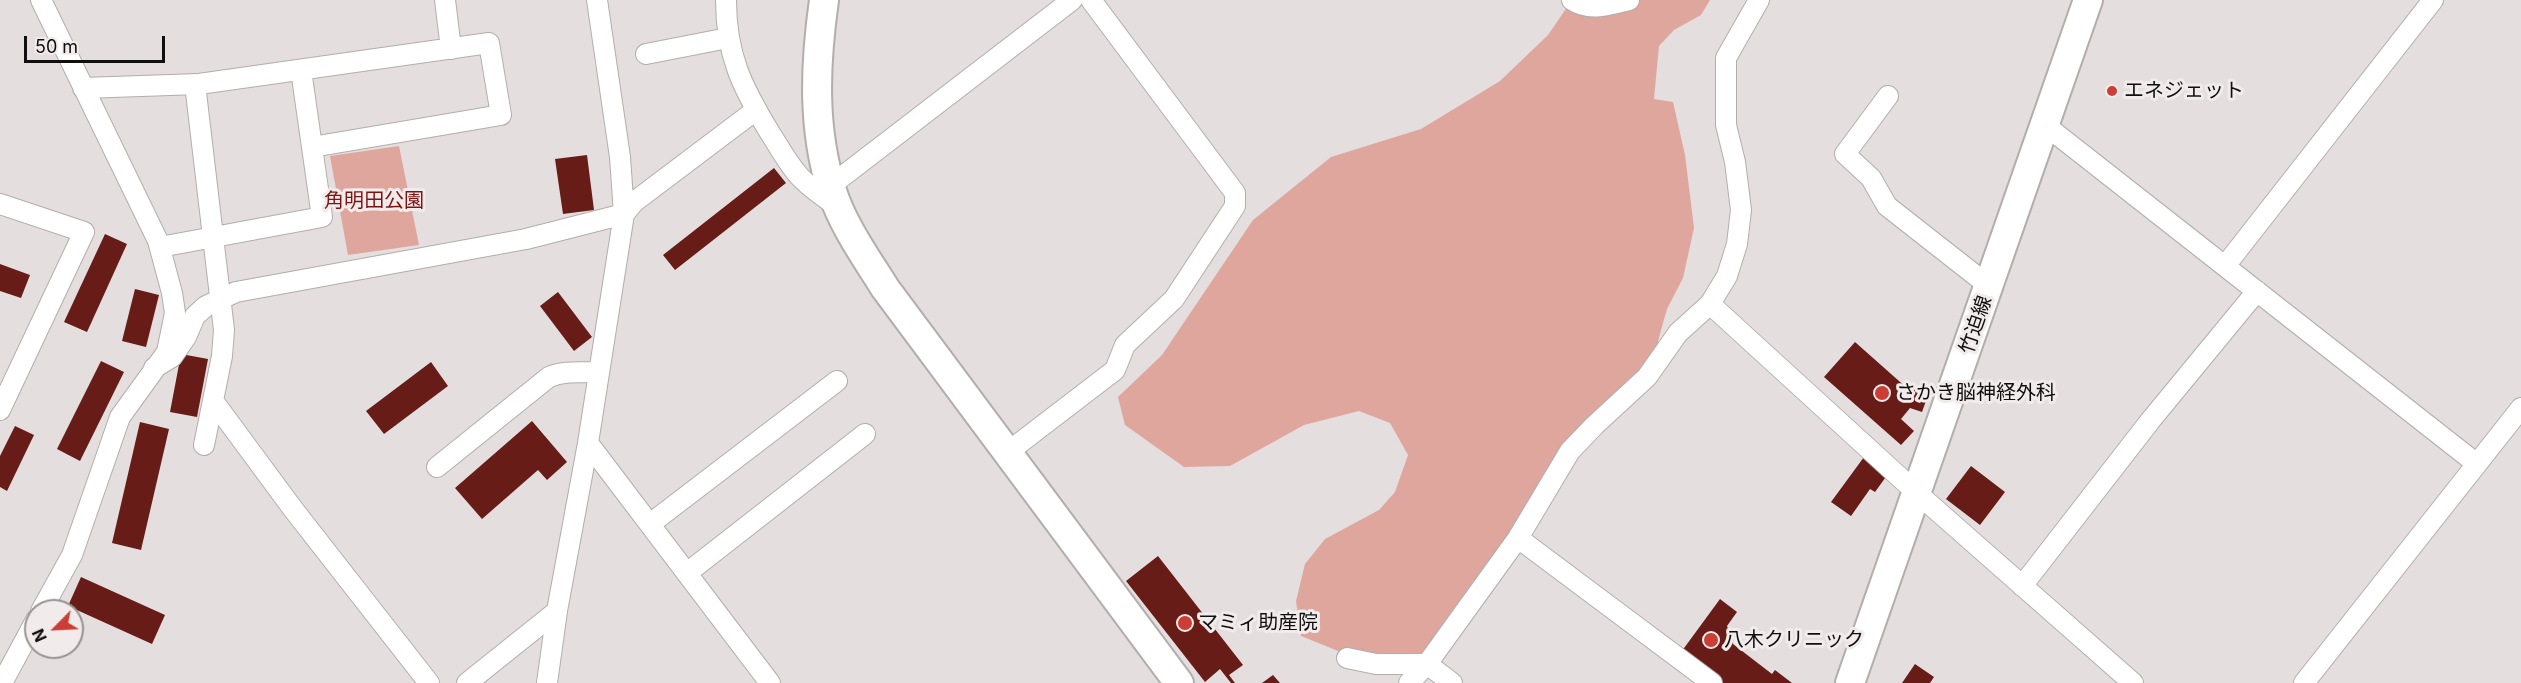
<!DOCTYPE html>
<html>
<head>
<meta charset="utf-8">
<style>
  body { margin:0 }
  #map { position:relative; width:2521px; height:683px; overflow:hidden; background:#e4dede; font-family:Inter,sans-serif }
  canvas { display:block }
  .north { position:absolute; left:24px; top:599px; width:60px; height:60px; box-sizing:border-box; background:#f1eceb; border:2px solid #979393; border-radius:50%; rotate:246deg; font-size:16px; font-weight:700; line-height:24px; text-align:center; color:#100e0e }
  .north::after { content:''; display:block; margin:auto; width:21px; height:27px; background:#cb3d35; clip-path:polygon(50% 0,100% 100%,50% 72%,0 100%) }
  .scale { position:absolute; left:24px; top:36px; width:141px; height:27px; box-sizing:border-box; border:3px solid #100e0e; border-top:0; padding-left:8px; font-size:18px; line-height:21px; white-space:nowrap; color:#100e0e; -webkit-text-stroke:4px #f1eceb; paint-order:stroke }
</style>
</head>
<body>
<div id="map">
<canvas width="2521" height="683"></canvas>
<div class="north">N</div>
<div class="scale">50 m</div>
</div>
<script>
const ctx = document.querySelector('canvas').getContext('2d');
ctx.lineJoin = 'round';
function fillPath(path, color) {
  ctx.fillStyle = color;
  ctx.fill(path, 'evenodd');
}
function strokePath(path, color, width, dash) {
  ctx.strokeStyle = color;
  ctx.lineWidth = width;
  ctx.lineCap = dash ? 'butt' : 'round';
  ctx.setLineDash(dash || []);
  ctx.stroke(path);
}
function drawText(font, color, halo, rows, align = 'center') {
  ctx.font = font + ' Inter,"Noto Sans JP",sans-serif';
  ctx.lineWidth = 6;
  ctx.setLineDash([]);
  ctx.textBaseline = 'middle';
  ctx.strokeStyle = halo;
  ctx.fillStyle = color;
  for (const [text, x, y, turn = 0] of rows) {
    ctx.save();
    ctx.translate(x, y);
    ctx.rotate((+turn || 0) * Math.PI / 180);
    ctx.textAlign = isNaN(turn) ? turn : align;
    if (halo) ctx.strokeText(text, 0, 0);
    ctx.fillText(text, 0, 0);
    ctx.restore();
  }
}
fillPath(new Path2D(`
  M1572 0H1710L1701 15 1674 30 1659 46 1654 99 1673 102 1685 155 1694 228 1683 278 1667 309 1658 341 1661 349 1491 566 1436 646 1415 659 1343 653 1301 636 1296 601 1305 564 1325 539 1379 510 1395 492 1408 455 1390 423 1359 411 1304 425 1230 466 1184 467 1125 425 1118 397 1162 355 1253 220 1331 157 1421 129 1500 81 1548 35Z
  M399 146 419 245 348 255 330 156Z`), '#dfa69e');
fillPath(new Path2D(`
  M587 155 594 210 563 214 555 159Z
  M774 168 786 183 675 270 663 255Z
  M105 234 127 244 87 332 64 322Z
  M0 264 30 275 21 298 0 291Z
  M135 289 159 295 146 347 122 341Z
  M558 292 592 337 574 351 540 306Z
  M1855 342 1908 389 1916 388 1927 398 1922 412 1910 408 1901 419 1914 431 1901 445 1824 377Z
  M181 354 208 359 197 417 170 412Z
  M101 361 124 372 80 461 57 449Z
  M431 362 448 386 384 434 366 411Z
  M532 421 567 462 547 480 538 470 482 519 455 488Z
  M140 422 169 429 141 550 112 543Z
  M15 426 34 435 7 491 0 487V456Z
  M1864 457 1888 474 1875 492 1870 489 1851 516 1831 502Z
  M1971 466 2005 492 1980 525 1946 499Z
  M1158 556 1243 665 1229 675 1235 683H1231L1220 669 1205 682 1126 581Z
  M81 577 165 615 152 644 68 606Z
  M1720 599 1737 612 1727 626 1733 644 1772 674 1775 670 1792 683H1717L1679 655Z
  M1915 664 1934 677 1930 683H1902Z
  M1273 675 1280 683H1262Z`), '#671c17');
const street = new Path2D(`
  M41 0 158 241 172 293 175 313 167 352 120 417 72 555 41 611
  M445 0 451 49
  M726 0C726 55 742 87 770 133 780 148 789 166 802 179 813 190 825 198 838 207
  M1572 0C1590 12 1609 5 1629 0
  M646 54 728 38
  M195 84 224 330 222 356 204 445
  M83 88 199 84 489 43 501 115 312 147
  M1888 96 1845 154 1871 178 1887 206 1989 286
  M2045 125 2477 464
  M830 186 1072 0
  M0 204 84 232 0 410
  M160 247 322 217 301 70
  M2225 266 2433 0
  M1710 304 1917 493 2133 683
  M154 368 172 357 186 337 195 316 206 306 236 292 526 239 624 214 620 157 597 0
  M214 402 293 509 429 683
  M588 443 770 683
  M1008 452 1115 370 1125 345 1174 299 1235 206V193L1091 0
  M437 467 549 377C565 370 581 373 598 372
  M650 524 837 381
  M1518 538 1712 683
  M687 573 865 434
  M2022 586 2150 421 2257 291
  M1347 658 1376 664H1427L1452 683
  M2 683 36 620
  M467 683 557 611
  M547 683 557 611 588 443 624 214 634 202 756 110
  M1409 683 1427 664 1518 538 1570 451 1595 425 1647 377 1678 333 1710 304 1727 276 1737 244 1741 210 1735 162 1726 125V58L1759 0
  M2304 683 2521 408`);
const secondary = new Path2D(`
  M824 0C815 64 812 128 832 191 842 224 867 259 885 288L1179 683
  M1850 683 2088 0`);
strokePath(street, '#b3adac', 22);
strokePath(secondary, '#b3adac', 32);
strokePath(street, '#fff', 20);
strokePath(secondary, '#fff', 28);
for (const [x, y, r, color] of [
  [2112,91,6,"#cb3d35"],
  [1882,393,8,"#cb3d35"],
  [1185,623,8,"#cb3d35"],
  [1711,640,8,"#cb3d35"]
]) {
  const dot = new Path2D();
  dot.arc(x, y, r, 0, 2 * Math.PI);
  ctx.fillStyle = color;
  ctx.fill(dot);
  strokePath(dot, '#f1eceb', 2);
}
drawText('20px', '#100e0e', '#f1eceb', [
  ["エネジェット",2124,91],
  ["さかき脳神経外科",1896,393],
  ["マミィ助産院",1198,623],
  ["八木クリニック",1724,640]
], 'left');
drawText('20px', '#7c1412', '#f1eceb', [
  ["角明田公園",374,201]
]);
drawText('20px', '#100e0e', '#f1eceb', [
  ["竹迫線",1976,325,-71]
]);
</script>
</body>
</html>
